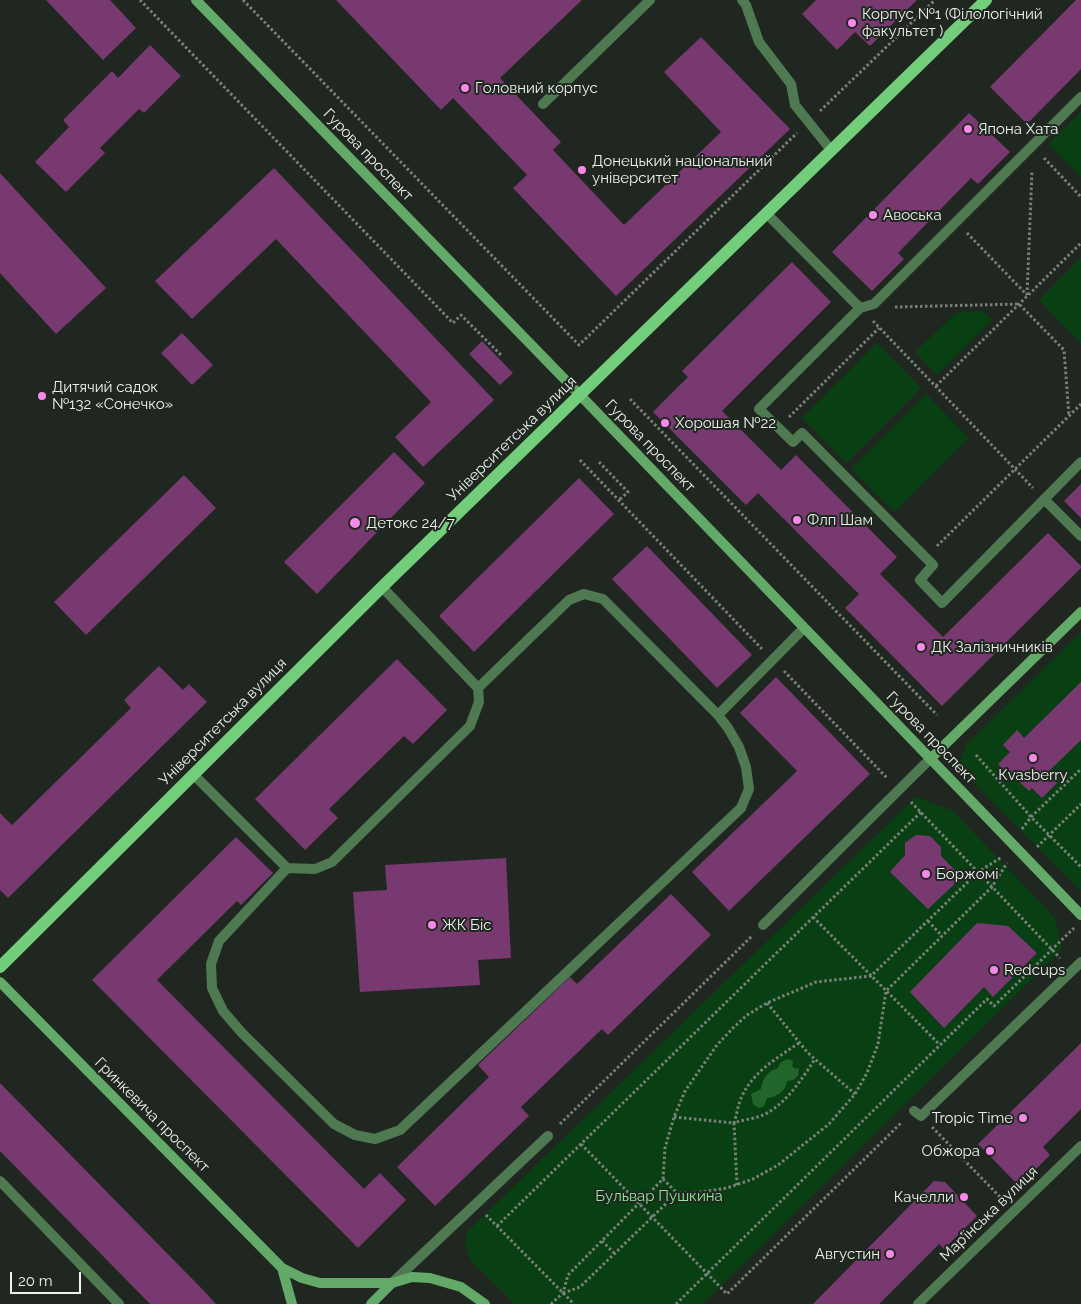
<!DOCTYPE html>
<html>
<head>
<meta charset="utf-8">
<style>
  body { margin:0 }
  #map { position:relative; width:1081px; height:1304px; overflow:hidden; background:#202720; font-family:Raleway,sans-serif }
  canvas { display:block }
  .scale { position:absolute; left:10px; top:1272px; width:71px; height:22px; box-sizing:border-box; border:2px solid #ecf1ec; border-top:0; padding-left:6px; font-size:15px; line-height:18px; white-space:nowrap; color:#ecf1ec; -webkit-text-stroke:4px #202720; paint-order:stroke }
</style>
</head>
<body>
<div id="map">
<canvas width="1081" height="1304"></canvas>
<div class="scale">20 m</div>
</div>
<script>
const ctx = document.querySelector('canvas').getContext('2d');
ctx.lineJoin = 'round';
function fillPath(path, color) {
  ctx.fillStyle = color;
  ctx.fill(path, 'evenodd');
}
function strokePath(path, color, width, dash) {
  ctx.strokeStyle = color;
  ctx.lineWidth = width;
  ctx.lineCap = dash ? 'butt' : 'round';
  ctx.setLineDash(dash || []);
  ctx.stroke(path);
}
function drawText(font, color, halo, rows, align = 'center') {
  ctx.font = font + ' Raleway,sans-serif';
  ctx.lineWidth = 4;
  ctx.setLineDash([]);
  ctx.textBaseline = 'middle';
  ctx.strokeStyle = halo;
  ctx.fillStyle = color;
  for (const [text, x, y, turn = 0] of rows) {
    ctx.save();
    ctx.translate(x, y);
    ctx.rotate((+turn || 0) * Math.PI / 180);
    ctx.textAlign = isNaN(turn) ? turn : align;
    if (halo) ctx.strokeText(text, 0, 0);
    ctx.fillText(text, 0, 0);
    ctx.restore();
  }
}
fillPath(new Path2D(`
  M1081 112V177L1048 144Z
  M1081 258V344L1039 300Z
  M982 311 992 320 937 375 915 352 956 313Z
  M877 343 921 388 846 463 802 418Z
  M926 394 969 438 894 512 851 469Z
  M1081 632V891L965 774 960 761 966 745Z
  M916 797 952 810 1055 918 1062 949 703 1304H515L471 1261 465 1244 467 1232Z`), '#094013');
fillPath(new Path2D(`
  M788 1059 793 1061 792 1066 795 1069 799 1068 798 1076 793 1080 787 1081C785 1092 777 1097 767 1098L764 1106 759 1108 753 1104 751 1094 761 1089C763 1077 767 1072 778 1068 780 1062 782 1061 788 1059Z`), '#21652a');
fillPath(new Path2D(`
  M46 0H110L136 28 103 60Z
  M336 0H582L500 78 561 142 553 150 624 225 721 132 664 72 701 37 790 129 616 296 513 188 527 175 453 98 441 110Z
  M816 0H917L870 46 855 32 837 50 802 14Z
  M1076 0H1081V69L1027 124 990 87Z
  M150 45 181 76 144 113 139 109 100 148 105 153 66 192 35 162 69 127 63 120 112 71 118 78Z
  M969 113 1010 152 978 184 971 178 898 253 904 259 872 291 832 252Z
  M274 168 494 400 423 467 395 437 431 402 276 239 192 319 155 281Z
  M0 173 106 288 56 334 0 273Z
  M792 262 831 302 722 411 781 470 796 455 897 557 880 574 943 637 1048 533 1081 566V568L942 706 845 608 859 594 758 493 746 505 653 412 688 377 682 371Z
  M182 333 213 365 192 385 161 353Z
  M482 341 513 373 500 385 469 354Z
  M394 452 425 483 317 594 284 562Z
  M184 475 216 508 86 635 54 602Z
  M579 478 614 514 474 652 439 616Z
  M1081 484V518L1064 501Z
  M647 546 752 655 717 688 612 579Z
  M397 659 447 710 413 744 404 736 329 809 338 818 305 850 255 799Z
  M159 666 183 690 189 684 207 702 8 898 0 890V813L12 825 131 708 124 700Z
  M776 677 870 774 729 911 692 872 797 771 740 713Z
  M1081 682V740L1047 773 1057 783 1042 798 1032 788 1029 791 1011 774 1009 775 998 764 1010 752 1003 745 1017 730 1024 738Z
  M916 835 930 836 941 847V856L962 877 928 909 890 872 905 855V843Z
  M236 837 273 873 241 905 237 901 157 980 364 1189 380 1173 406 1200 358 1248 92 980Z
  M506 858 511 958 478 960 480 985 360 992 353 892 387 890 385 865Z
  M671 894 711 935 608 1035 602 1029 521 1107 529 1116 435 1206 397 1167 489 1077 478 1065 570 977 577 984Z
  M977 923 1008 926 1037 953 993 997 984 987 944 1028 910 992Z
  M1081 1043V1109L1043 1147 1050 1155 1019 1186 978 1144Z
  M0 1083 206 1293 216 1304H150L0 1151Z
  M934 1181 945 1182 977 1216 944 1249 939 1244 879 1304H813Z`), '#773970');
strokePath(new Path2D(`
  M140 0 453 323 461 315 501 355
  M243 0 579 345 797 133
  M820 111 935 0
  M1044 158 1081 197
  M967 233 1027 295
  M1027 295 1032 171
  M895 307 1019 304 1064 350 1069 416
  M873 321 1033 488
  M936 386 1081 243
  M630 399 937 715
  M789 417 879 328
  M580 460 762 649
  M599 462 628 492 619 500
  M937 546 1081 404
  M784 671 887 778
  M976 755 1031 817 1081 867
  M911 802 1060 958
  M1022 829 1031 817 1081 769
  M1037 847 1081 804
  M813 917 940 1045
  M928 921 942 936
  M767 1003 808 1053 855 1094
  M799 1043C777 1058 754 1071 742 1096 738 1104 737 1114 734 1123 742 1120 752 1119 761 1116 785 1106 801 1080 815 1059
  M674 1117 734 1123 737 1185
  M560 1124 752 936
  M932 1127 1003 1200
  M581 1144 727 1294 902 1122
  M663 1179 677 1193
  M486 1215 574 1304
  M497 1226 921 812
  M602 1241 614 1253
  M563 1293 580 1287 677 1193 701 1192 727 1188 753 1179 778 1165 829 1124 855 1094 867 1073 878 1044 886 991 992 887 1007 863
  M551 1304 563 1293 568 1275 663 1179 665 1148 674 1117 685 1091 717 1045 733 1028 747 1015 767 1003 816 982 871 976 978 872 1002 857
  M676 1304 987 999 994 1006 1074 928`), '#7a807a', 3, [2.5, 2.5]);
strokePath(new Path2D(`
  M742 0 746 5 759 42 791 84 795 105 831 150
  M1081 97 874 304 860 308 759 409 793 442 802 433 933 565 920 580 942 603 1081 462
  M543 104 650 0
  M766 213 860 308
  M1044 499 1081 536
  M382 587 478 688
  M718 715 804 628
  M194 775 287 868 315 869 332 862 470 726 479 702 478 688 569 600 584 594 603 599 718 715 728 728 739 747 746 767 749 789 741 808 400 1130 375 1139 355 1135 334 1124 242 1033 223 1011 212 988 211 964 219 941 287 868
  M763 925 930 759
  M914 1111 921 1116 1081 962
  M0 1181 119 1304
  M392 1283 548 1136`), '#4e7951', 10);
strokePath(new Path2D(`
  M918 1304 1081 1146`), '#4e7951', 10);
strokePath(new Path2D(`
  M196 0 580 395 1081 915
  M930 759 1081 612
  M0 982 282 1268 302 1278 320 1283H392L412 1277 430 1278 461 1287 485 1304
  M282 1268 292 1304
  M371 1304 392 1283`), '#63a968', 10);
strokePath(new Path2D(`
  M0 967 382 587 986 0`), '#72ce7a', 12);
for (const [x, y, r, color] of [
  [852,23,5,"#f888ea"],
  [465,88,5,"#f888ea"],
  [968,129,5,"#f888ea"],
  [582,170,5,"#f888ea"],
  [873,215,5,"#f888ea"],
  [42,396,5,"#f888ea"],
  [665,423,5,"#f888ea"],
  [797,520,5,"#f888ea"],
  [355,523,6,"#f888ea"],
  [921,647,5,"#f888ea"],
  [1033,758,5,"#f888ea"],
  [926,874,5,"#f888ea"],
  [432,925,5,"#f888ea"],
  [994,970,5,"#f888ea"],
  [1023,1118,5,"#f888ea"],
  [990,1151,5,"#f888ea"],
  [964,1197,5,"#f888ea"],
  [890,1254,5,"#f888ea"]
]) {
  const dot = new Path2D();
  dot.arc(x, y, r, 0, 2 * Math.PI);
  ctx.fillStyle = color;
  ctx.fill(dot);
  strokePath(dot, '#202720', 2);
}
drawText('15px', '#ecf1ec', '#202720', [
  ["Корпус №1 (Філологічний",862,14],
  ["факультет )",862,31],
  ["Головний корпус",475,88],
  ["Япона Хата",978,129],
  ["Донецький національний",592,161],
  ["університет",592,178],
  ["Авоська",883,215],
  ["Дитячий садок",52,387],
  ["№132 «Сонечко»",52,404],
  ["Хорошая №22",675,423],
  ["Флп Шам",807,520],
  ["Детокс 24/7",366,523],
  ["ДК Залізничників",931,647],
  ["Кvasberry",1033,775,"center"],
  ["Боржомi",936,874],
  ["ЖК Біс",442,925],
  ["Redcups",1004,970],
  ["Tropic Time",1013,1118,"right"],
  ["Обжора",980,1151,"right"],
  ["Качелли",954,1197,"right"],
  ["Августин",880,1254,"right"]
], 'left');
drawText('15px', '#ecf1ec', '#202720', [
  ["Гурова проспект",368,155,46],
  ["Університетська вулиця",512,439,-44],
  ["Гурова проспект",650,446,46],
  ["Університетська вулиця",223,722,-45],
  ["Гурова проспект",931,738,46],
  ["Гринкевича проспект",152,1115,45],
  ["Мар’їнська вулиця",989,1214,-44]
]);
drawText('15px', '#8fe995', '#202720', [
  ["Бульвар Пушкина",659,1196]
]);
</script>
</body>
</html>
